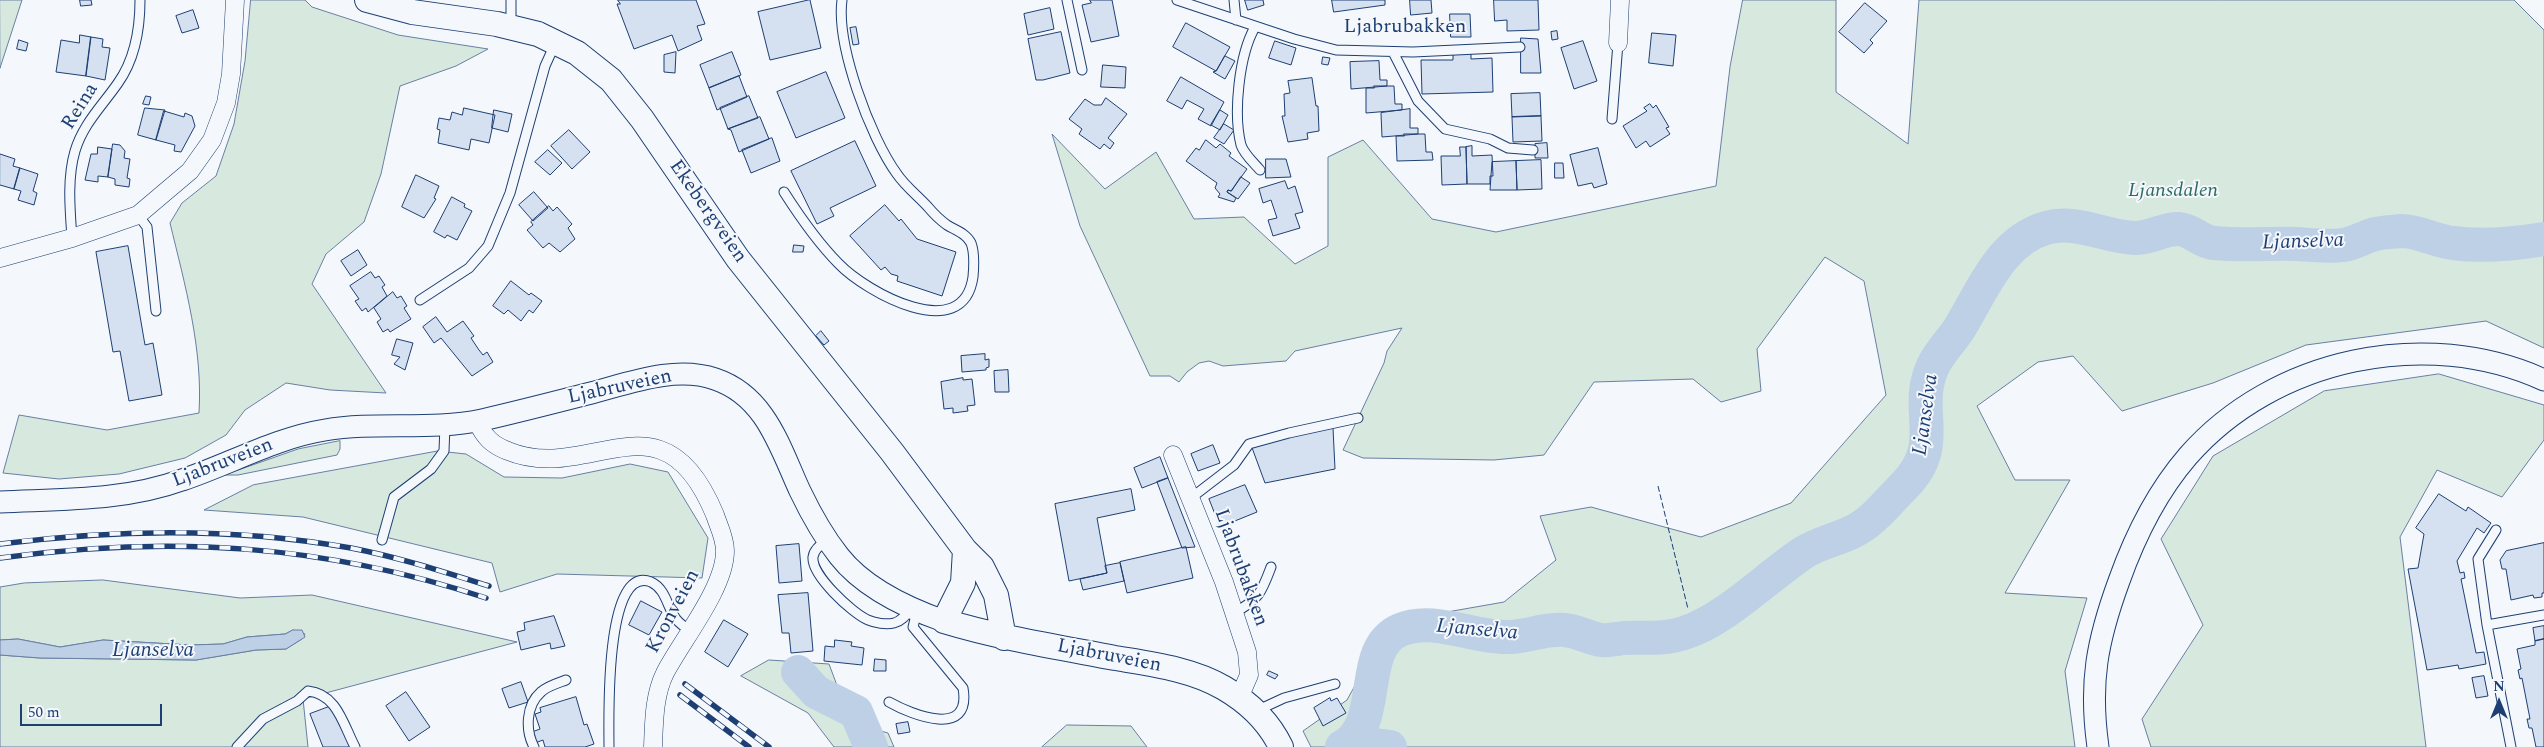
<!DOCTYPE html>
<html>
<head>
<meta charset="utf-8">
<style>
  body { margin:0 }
  #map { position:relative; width:2544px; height:747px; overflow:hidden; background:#f4f7fb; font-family:Spectral,serif }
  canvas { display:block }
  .north { position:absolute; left:2474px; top:677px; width:50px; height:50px; -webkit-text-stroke:4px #f4f7fb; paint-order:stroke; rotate:0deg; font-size:14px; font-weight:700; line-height:20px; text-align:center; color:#1d3f73 }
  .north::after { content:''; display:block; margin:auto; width:18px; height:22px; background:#1d3f73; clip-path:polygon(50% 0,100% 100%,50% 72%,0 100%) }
  .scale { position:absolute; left:20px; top:704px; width:142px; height:22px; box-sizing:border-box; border:2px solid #1d3f73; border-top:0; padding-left:6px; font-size:15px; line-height:18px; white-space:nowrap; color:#1d3f73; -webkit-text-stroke:4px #f4f7fb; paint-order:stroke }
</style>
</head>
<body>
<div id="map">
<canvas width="2544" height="747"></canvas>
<div class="north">N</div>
<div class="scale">50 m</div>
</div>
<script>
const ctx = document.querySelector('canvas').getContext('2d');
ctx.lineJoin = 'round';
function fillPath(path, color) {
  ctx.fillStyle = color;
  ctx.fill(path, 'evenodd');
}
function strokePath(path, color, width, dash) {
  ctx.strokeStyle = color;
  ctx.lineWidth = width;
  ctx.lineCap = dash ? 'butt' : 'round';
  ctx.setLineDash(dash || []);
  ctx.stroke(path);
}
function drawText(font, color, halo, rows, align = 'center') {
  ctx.font = font + ' Spectral,serif';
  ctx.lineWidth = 4;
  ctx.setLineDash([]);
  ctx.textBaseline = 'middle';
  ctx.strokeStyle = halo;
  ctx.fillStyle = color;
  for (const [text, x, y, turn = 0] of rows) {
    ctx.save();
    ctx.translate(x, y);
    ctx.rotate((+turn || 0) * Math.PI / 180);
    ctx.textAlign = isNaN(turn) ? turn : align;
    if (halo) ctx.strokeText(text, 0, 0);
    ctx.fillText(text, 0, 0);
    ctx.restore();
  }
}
const green = new Path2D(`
  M0 0H22L0 68Z
  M251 0H305L312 7 398 35 488 49 456 66 400 86 381 174 364 222 326 254 312 284 386 393 330 390 286 383 245 410 226 435 185 458 119 474 59 479 3 473 19 415 107 430 199 413C203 349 185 285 170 223L182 203 216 176 234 124 245 61Z
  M1743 0H1836V92L1908 144 1919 0H2514L2544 30V348L2486 321 2306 345 2213 383 2122 411 2073 356 2038 362 1977 406 2015 480H2070L2005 593 2087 598 2065 671 2075 747H1311L1303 731 1347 700 1390 622 1504 602 1556 560 1540 516 1591 507 1701 537 1791 503 1886 395 1864 281 1825 257 1757 349 1761 391 1721 402 1693 379 1594 382 1544 455 1494 460 1363 458 1343 450 1384 363 1387 351 1402 328 1295 351 1286 361 1223 366 1209 361 1199 363 1187 372 1179 382 1170 376H1150L1080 226 1052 134 1105 189 1156 152 1194 219 1244 217 1295 264 1328 246V157L1363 140 1432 219 1496 232 1716 186 1730 67Z
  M2439 374 2544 405V440L2502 497 2437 470 2400 537 2426 747H2151L2142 719 2203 625 2161 539 2213 456 2324 391Z
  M340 441V449L337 455 238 475H224L298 449Z
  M438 451 466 454 504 477 562 478 630 464 668 472 708 538 702 578 557 574 500 592 492 563 303 517 204 510 253 485Z
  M103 580 240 598 312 595 517 642 303 699 308 747H0V655L40 658 196 660 256 650 286 649 302 639 305 634 293 630 285 634 247 637 223 644 190 645 103 640 60 647 18 639 0 640V587L24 583Z
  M769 660 829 664 851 723 888 733 894 747H834L808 713 741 676Z
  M1067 725 1131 726 1147 747H1042Z`);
fillPath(green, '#d7e8df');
strokePath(green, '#687fa3', 1);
const water = new Path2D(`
  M293 630H302L305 637 286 649 256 650 196 660 40 658 0 655V640L18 639 60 647 103 640 190 645 223 644 247 637 285 634Z`);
fillPath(water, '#bed0e5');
strokePath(water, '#687fa3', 1);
strokePath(new Path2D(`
  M798 672 816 692 856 712 871 747
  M1352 742 1390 747
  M1342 747C1385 725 1356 649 1400 630 1433 616 1471 637 1505 637 1524 638 1544 628 1565 630 1577 631 1589 638 1601 640 1608 641 1616 639 1624 638 1644 637 1664 640 1684 633 1725 620 1767 577 1803 553 1818 543 1836 540 1852 532 1872 523 1888 502 1903 487 1947 444 1912 411 1933 366 1939 353 1951 341 1959 329 1982 292 2000 241 2046 228 2077 219 2104 237 2135 238 2151 238 2165 228 2179 229 2192 230 2201 242 2214 243 2242 246 2270 243 2297 244 2312 245 2328 247 2343 245 2353 244 2362 238 2372 235 2381 232 2392 232 2402 231 2418 231 2436 241 2453 243 2484 247 2514 244 2544 239`), '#bed0e5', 34);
const building = new Path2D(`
  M80 0H91L92 5 81 6Z
  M618 0H696L705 24 697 26 702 40 678 51 672 35 634 49 617 4H620Z
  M810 0 821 48 770 60 758 12Z
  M1090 0H1112L1119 36 1091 42 1082 5 1091 3Z
  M1245 0H1263L1264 5 1248 10Z
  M1332 0H1385V5L1334 12Z
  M1410 0H1431L1432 13 1411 15Z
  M1494 0H1538L1539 30 1507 31V20L1495 21Z
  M1865 3 1887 21 1870 40 1873 43 1864 53 1839 32Z
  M1050 8 1054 29 1028 35 1024 14Z
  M193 10 199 28 182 33 176 16Z
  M1450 14H1470L1471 37H1451Z
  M1186 23 1230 47 1216 71 1173 47Z
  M856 27 859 44 853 45 850 28Z
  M1557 31 1558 39 1552 40 1551 32Z
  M1061 32 1070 73 1043 80H1036L1028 39Z
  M1652 33 1676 35 1673 66 1649 63Z
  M80 35 91 37 86 76 56 72 61 40 79 43Z
  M91 37 103 39 102 47 110 48 105 80 86 76Z
  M1521 38 1538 39 1541 73H1521Z
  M19 40 28 43 26 51 17 49Z
  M1275 41 1296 48 1291 65 1269 58Z
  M1583 41 1597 81 1574 89 1561 48Z
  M676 52 675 73 664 72V55Z
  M732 52 741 75 709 88 700 65Z
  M1471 52V59L1492 58 1493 92 1422 94 1421 60H1453V53Z
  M1225 56 1235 61 1225 79 1213 72 1216 71Z
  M1323 57 1330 58 1328 65 1322 64Z
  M1379 61 1380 80H1387V86L1351 89 1350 62Z
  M1103 65 1126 67 1125 88 1101 87Z
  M826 72 845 118 796 138 777 92Z
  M739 76 747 97 717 110 709 88Z
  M1181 77 1224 102 1211 126 1198 119 1204 109 1187 100 1182 109 1167 101Z
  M1312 78 1316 106H1318L1319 131 1307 133 1308 139 1288 142 1282 116H1285L1284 94 1290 93 1288 81Z
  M1374 86H1394L1395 104H1402V110L1366 113V88H1374Z
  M1540 93 1541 116 1512 117 1511 94Z
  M146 96 151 97 149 105 143 104Z
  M749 96 758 118 728 129 720 108Z
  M1106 98 1127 114 1108 138 1114 143 1110 149 1104 144 1100 149 1079 134 1082 129 1069 119 1085 99 1094 105H1101Z
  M1650 104 1653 108 1656 105 1669 127 1666 128 1670 134 1650 147 1646 141 1636 148 1623 126 1647 111 1644 108Z
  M145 108 165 110 156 140 138 135Z
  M464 108 495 115 489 143 471 139 469 150 438 143 440 130 437 129 439 118 450 120 452 112 462 115Z
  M1410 109V128H1418V134L1382 137 1381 113Z
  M494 110 512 114 508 132 492 128Z
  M1220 110 1228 115 1220 130 1211 125Z
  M164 111 184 117 185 113 192 116 195 126 181 152 174 151 175 145 156 140Z
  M1541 116 1542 141 1513 142 1512 117Z
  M760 117 769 139 739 152 731 130 728 129Z
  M1224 124 1234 130 1224 144 1214 138Z
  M569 130 590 152 572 169 551 146Z
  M1404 134H1425L1426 152H1432L1433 160 1397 161 1396 136H1404Z
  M772 138 780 161 751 173 742 150Z
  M1206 140 1216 148 1220 144 1231 153 1229 156 1247 169 1231 191 1228 190 1227 192 1236 198 1234 202 1218 197 1220 194 1215 188 1217 183 1186 161 1196 148 1199 150Z
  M855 141 876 186 830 208 834 216 817 224 791 171Z
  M1547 143 1548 158H1535V144Z
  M113 144 120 145 125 151 124 158 130 159 127 178 130 179 129 187 115 185V179L108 177Z
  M1472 146V156L1492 155 1493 176H1490V184H1467L1466 147Z
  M98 147 112 149 108 177 98 176V182L85 180 91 154H97Z
  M1460 147H1466L1467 184 1442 185 1441 156H1460Z
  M1598 148 1607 184 1594 188 1592 183 1578 186 1570 155Z
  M548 150 562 163 550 175 535 162Z
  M0 154 15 159 13 166 20 168 14 189 0 185Z
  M1266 159H1286L1291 177 1266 178Z
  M1541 160 1542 189 1517 190 1516 161Z
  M1516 161 1517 190H1490L1492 162Z
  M1555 163H1563L1564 178H1555Z
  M20 168 38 174 33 191 37 193 34 205 18 200 21 191 14 189Z
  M416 175 439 186 434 198 436 199 424 218 402 207Z
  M1241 177 1250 183 1238 199 1227 192 1228 190 1231 191Z
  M1285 181 1288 189 1295 186 1303 212 1295 214 1300 228 1273 236 1268 220 1277 218 1271 200 1263 203 1259 189Z
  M534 192 548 208 533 221 519 205Z
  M452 197 465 204 464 207 472 211 457 240 447 235 445 238 434 232Z
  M885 205 899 221 901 219 917 239 956 252 942 296 897 281 898 276 891 274 885 267 881 270 850 236Z
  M549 206 553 211 557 207 572 224 568 228 575 239 560 252 549 243 543 248 527 230 533 225 531 222Z
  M794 245 804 246 803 252H793Z
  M128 246 145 345 153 343 162 395 129 401 120 351 113 352 96 252Z
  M358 250 367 265 351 276 341 261Z
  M371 272 375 278 379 276 385 285 382 287 387 296 368 312 366 308 362 311 355 301 359 299 350 286Z
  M511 281 529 295 531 293 542 301 533 313 529 310 521 321 508 310 504 314 493 306Z
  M393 292 397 298 401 296 407 306 404 308 411 319 390 332 388 329 383 332 377 322 381 319 374 308Z
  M436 317 447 332 463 321 474 336 471 338 479 350 483 355 487 352 493 362 472 376 441 338 434 343 423 327Z
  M821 331 829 341 824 345 816 336Z
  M397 339 413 343 405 370 394 364 400 357 392 355Z
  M985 354V360L989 359V367L986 368V370L962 372 961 356Z
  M1008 370 1009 392H995L994 371Z
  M963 378V380L972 379 975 405 967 406 968 411 953 413V408L944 409 941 382Z
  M1333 428 1335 469 1265 483 1251 445Z
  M1213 445 1220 463 1198 471 1191 454Z
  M1160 457 1168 478 1142 488 1134 468Z
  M1168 478 1195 547 1182 548 1157 482Z
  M1245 485 1257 512 1220 527 1209 499Z
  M1131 489 1135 510 1097 518 1107 573 1069 581 1055 504Z
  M2439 494 2466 511 2468 507 2491 523 2484 533 2477 528 2457 561 2460 573 2464 572 2465 578 2461 579 2476 653 2484 652 2486 664 2459 669 2458 665 2427 670 2408 569 2418 568 2424 534 2416 528Z
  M2544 543V593H2542V597L2534 598 2533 595 2511 600 2506 569H2502L2500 560 2506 551Z
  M799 544 802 581 779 583 776 546Z
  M1186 547 1193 578 1127 593 1120 562Z
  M1120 563 1124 581 1083 590 1080 579 1107 573 1105 566Z
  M808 593 813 651 791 653 789 633H782L778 595Z
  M641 601 662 612 649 635 629 625Z
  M554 616 565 646 551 649 550 643 521 650 517 632 525 630 524 623Z
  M724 620 748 634 728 667 705 652Z
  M2544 626V639L2535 641 2533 628Z
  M2544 639V747H2536L2532 728H2529L2527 719H2530L2522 678 2520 679 2518 670 2521 669 2517 649 2535 645V641Z
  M835 640 852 642 851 646 864 648 862 665 824 661 825 646 834 647Z
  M875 659 886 660V671H874Z
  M1269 671 1278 675 1275 679 1267 675Z
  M2484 676 2488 696 2476 698 2472 678Z
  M521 682 528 702 509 708 502 689Z
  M406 692 430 727 409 741 386 706Z
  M576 697 584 725 587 724 594 744 585 747H545L543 740 535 743 532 732 540 729 535 714 541 712 540 708Z
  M1330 698 1331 701 1337 698 1346 713 1323 726 1314 708Z
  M334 705 350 747H323L310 714Z
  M908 722 910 732 898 734 896 724Z`);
fillPath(building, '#d5e0f0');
strokePath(building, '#1d3f73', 1);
const service = new Path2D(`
  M1067 0 1082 70
  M1177 0 1294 39 1336 50 1413 52 1520 47
  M1234 0 1236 20
  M511 27V0
  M1255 27C1239 55 1233 113 1241 145 1244 154 1253 162 1260 170
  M1393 52 1418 101 1445 129 1490 139 1508 148 1533 150
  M1612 119 1618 43
  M784 192C800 217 817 242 839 264 866 292 963 346 973 277 974 266 975 253 971 243 966 233 955 230 947 225 940 220 933 213 928 207 918 196 905 186 897 174 870 137 836 45 842 0
  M138 215 147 227 156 311
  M72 238C70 210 67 178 75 151 83 124 102 106 118 83 135 59 140 29 140 0
  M420 300 469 268 488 246 510 193 545 66 555 44
  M1191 498 1234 465 1249 444 1289 433 1358 418
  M382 540 394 497 431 469 444 451 445 425
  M828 540C821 544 814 549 813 557 811 575 852 613 868 620 875 623 886 625 894 623 902 621 907 614 912 608
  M1235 612C1259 600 1262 591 1271 567
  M2487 625 2478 559 2496 530
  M889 702C912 715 972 739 963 688L913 627 917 611
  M1256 711 1284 698 1335 684
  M237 747 263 719 297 701 308 691C337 694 343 724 355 747
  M534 747C525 730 526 705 541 692 547 686 558 683 566 680
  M609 747C609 721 604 563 651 582 666 589 667 607 676 619 680 624 686 628 691 631
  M2511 747 2487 625 2544 615`);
const minor = new Path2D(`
  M1618 43 1620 0
  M0 258 72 238 138 215 190 171 212 140 226 103 231 74 235 0
  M477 421C484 437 492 445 508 451 590 485 662 386 715 515 719 527 725 538 725 551 725 588 682 640 665 673 654 695 654 722 653 747
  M1173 455 1224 582 1247 652 1249 675 1239 698`);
const tertiary = new Path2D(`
  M0 502C61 499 124 501 182 480 230 464 275 438 325 430 377 421 430 431 482 420 517 412 552 403 587 394 627 384 674 365 715 379 766 396 780 448 800 491 811 514 824 537 839 556 864 588 907 608 944 621
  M2098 747C2089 683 2097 641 2119 581 2135 536 2156 493 2188 456 2274 358 2426 326 2544 380`);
const secondary = new Path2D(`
  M367 0 412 12 497 24 538 34 577 53 611 80 642 119 738 259 892 452 965 550 982 567 996 595 1004 638
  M965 550 963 583 944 621C1000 638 1057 647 1115 658 1151 664 1192 669 1224 688 1248 702 1269 722 1281 747`);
strokePath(service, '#1d3f73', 11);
strokePath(minor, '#1d3f73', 19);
strokePath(tertiary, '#1d3f73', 23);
strokePath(secondary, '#1d3f73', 26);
strokePath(service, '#f4f7fb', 9);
strokePath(minor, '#f4f7fb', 18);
strokePath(tertiary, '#f4f7fb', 21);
strokePath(secondary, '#f4f7fb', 24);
const rail = new Path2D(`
  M0 544C117 529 234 527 351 548 398 557 444 572 489 586
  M0 558C170 535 322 544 486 598
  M685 684 769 747
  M680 695 749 747`);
strokePath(rail, '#1d3f73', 5.5);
strokePath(rail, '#f4f7fb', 4, [11]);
strokePath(new Path2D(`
  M1658 486 1688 609`), '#1d3f73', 1, [6, 2.5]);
drawText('20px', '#1d3f73', '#f4f7fb', [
  ["Ljabrubakken",1405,28],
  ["Reina",81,107,-58],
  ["Ekebergveien",707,212,55],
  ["Ljabruveien",620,388,-12],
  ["Ljabruveien",223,464,-21],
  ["Ljabrubakken",1240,568,70],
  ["Kronveien",674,612,-62],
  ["Ljabruveien",1109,657,11]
]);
drawText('italic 20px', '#2c6c60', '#f4f7fb', [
  ["Ljansdalen",2173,192]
]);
drawText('italic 21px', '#1d3f73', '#f4f7fb', [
  ["Ljanselva",2303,243,-2],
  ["Ljanselva",1927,415,-82],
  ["Ljanselva",1477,631,5],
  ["Ljanselva",153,652]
]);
</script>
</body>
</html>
